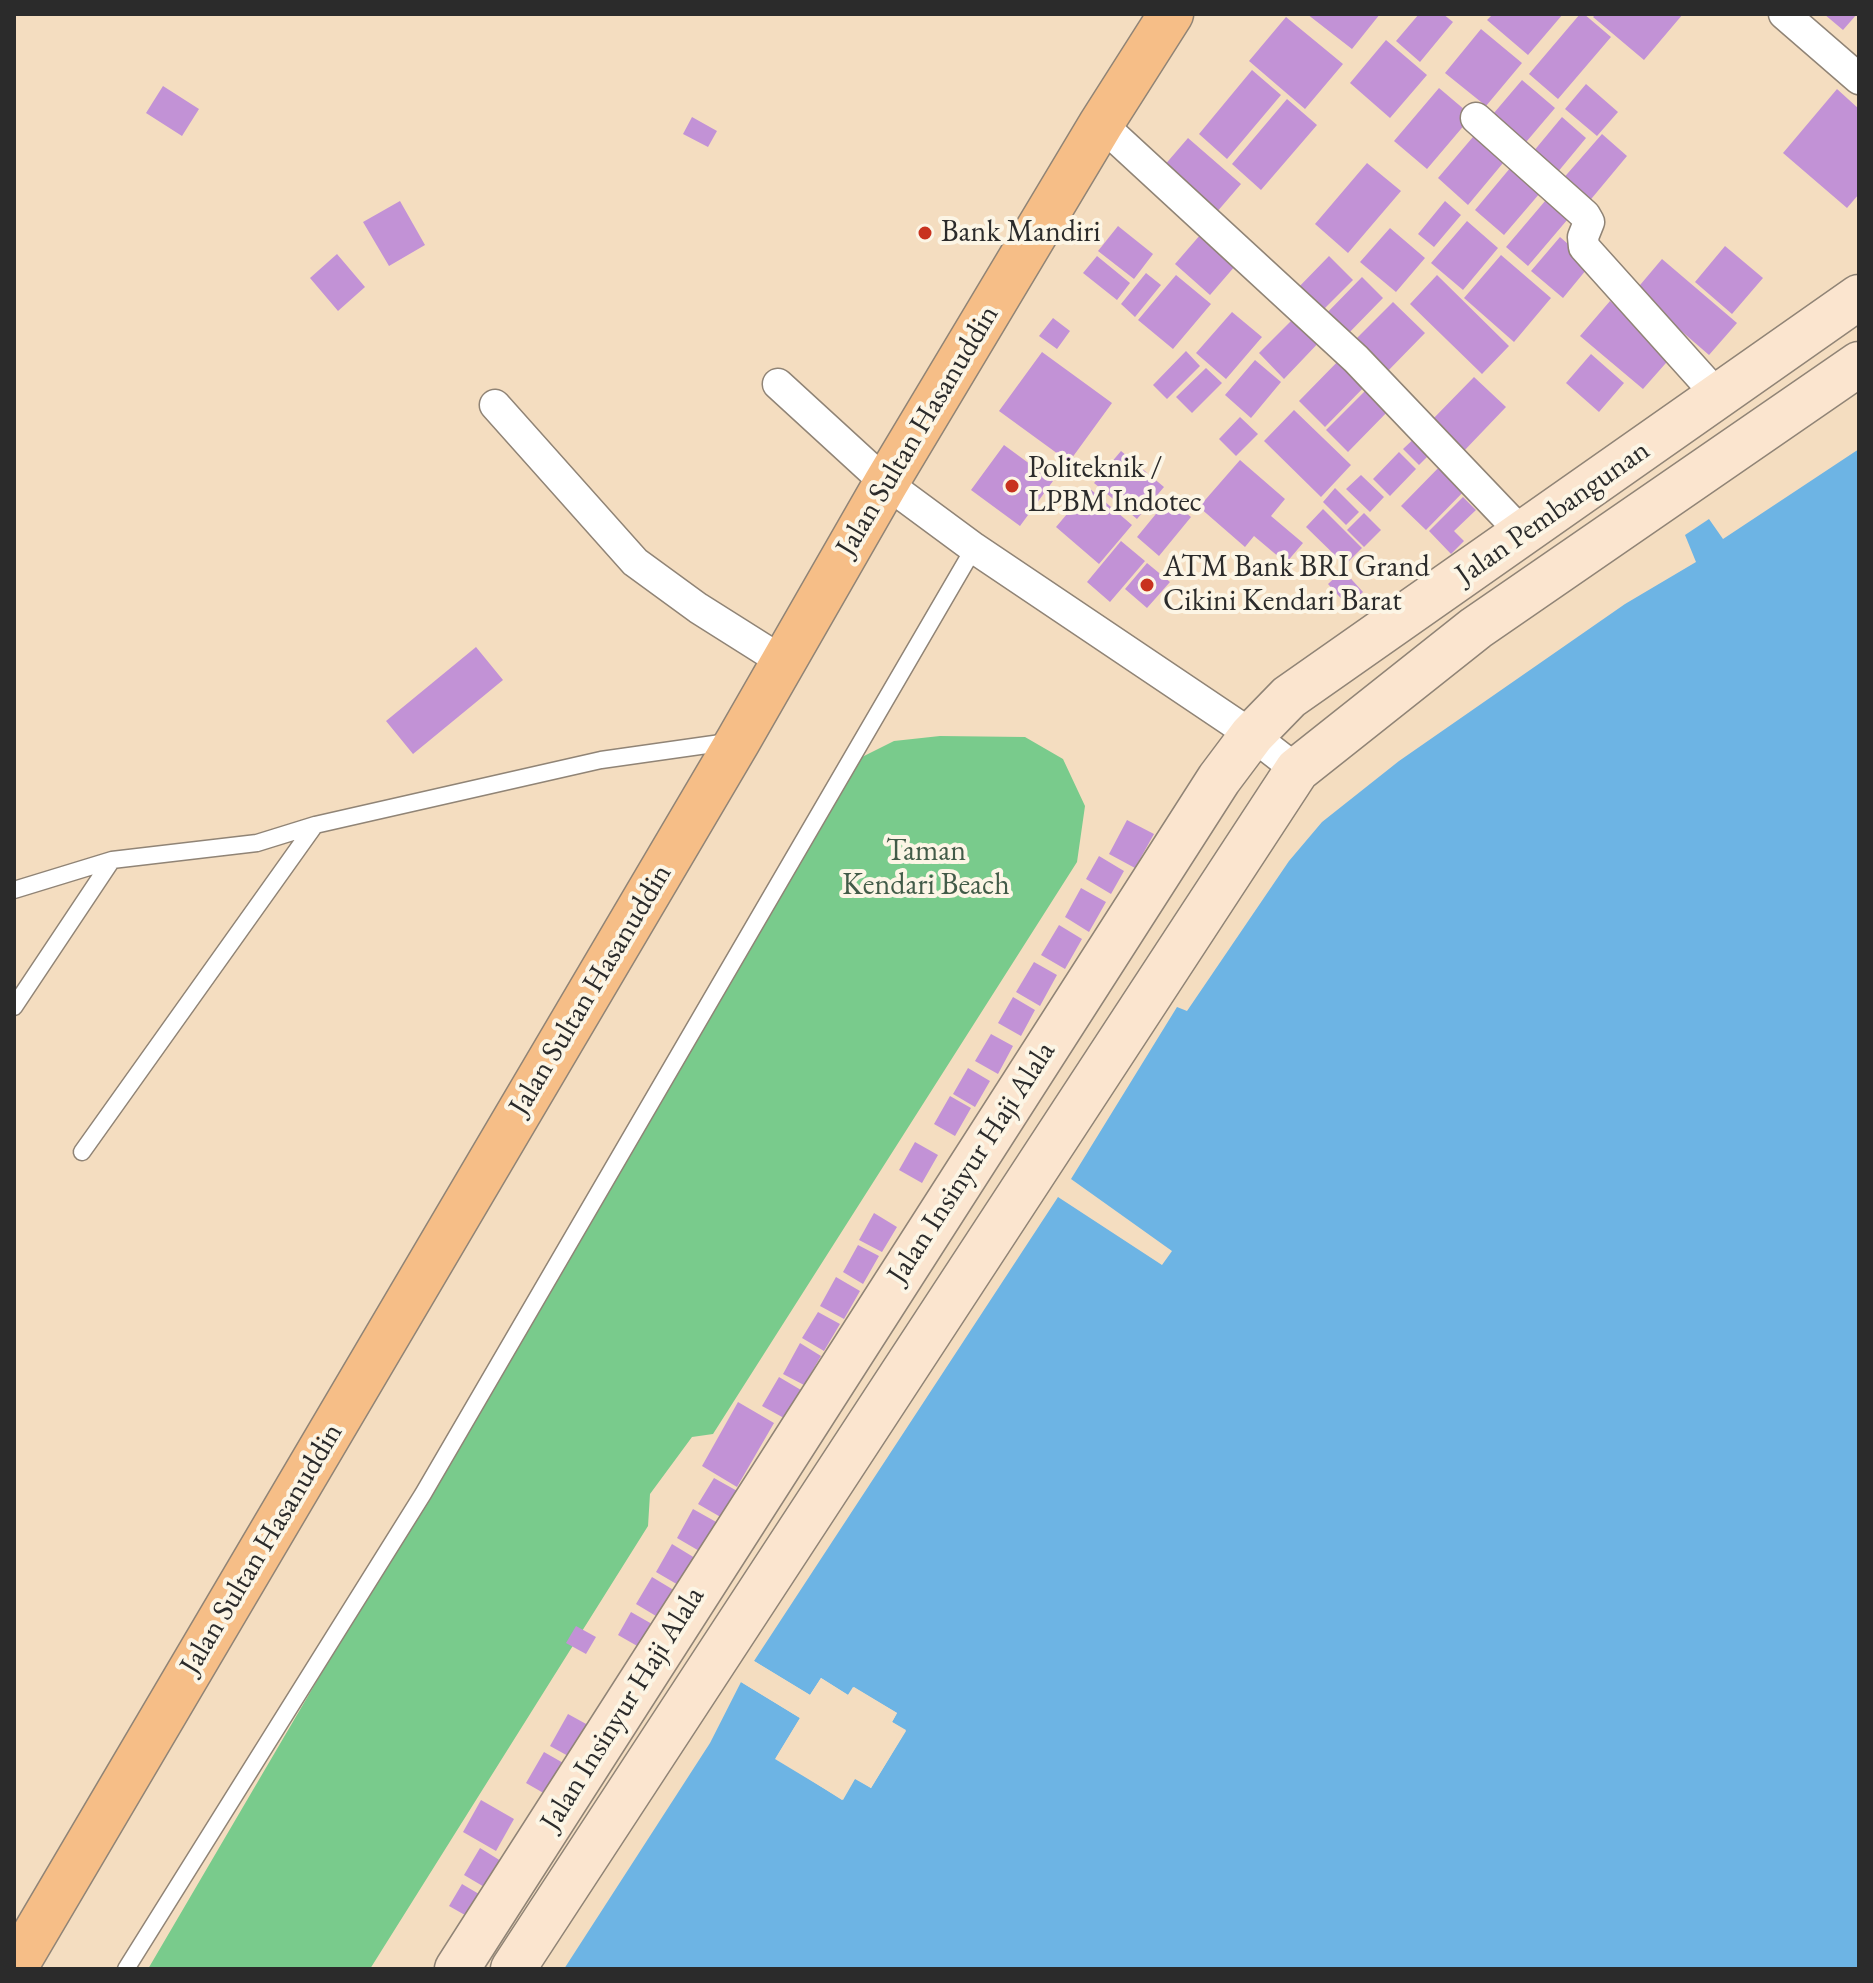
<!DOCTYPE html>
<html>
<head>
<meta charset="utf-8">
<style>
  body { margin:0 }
  #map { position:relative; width:1873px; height:1983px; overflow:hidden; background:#f4ddc0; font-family:"EB Garamond",serif }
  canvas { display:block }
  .frame { position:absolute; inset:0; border:16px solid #2b2b2b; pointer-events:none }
</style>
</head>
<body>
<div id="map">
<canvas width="1873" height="1983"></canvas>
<div class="frame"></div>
</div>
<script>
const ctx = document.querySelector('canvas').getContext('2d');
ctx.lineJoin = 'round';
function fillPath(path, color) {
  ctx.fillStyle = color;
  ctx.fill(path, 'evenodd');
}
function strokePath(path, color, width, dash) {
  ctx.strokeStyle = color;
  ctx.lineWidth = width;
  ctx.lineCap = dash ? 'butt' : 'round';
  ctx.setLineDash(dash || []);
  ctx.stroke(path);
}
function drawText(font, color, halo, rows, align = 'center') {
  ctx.font = font + ' "EB Garamond",serif';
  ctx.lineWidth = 8;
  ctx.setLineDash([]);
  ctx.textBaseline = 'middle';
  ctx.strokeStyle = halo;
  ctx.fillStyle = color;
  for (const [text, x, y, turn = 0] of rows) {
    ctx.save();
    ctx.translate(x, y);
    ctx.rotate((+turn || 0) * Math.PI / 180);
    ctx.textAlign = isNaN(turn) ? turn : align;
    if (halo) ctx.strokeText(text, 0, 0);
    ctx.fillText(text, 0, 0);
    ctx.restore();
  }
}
fillPath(new Path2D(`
  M940 736 1025 737 1063 759 1085 806 1077 862 713 1434 692 1437 650 1494 648 1526 370 1969H148L631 1145 844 766 894 741Z`), '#79cb8c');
fillPath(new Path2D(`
  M1859 449V1969H564L710 1743 741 1682 800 1718 776 1758 842 1800 855 1778 871 1788 906 1731 892 1722 897 1713 853 1687 848 1695 821 1678 810 1695 754 1661 1058 1197 1162 1265 1172 1251 1071 1179 1177 1007 1187 1011 1289 861 1322 822 1399 761 1625 604 1696 562 1685 535 1709 519 1723 539Z`), '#6db4e4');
fillPath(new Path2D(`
  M754 1661 810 1695 821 1678 848 1695 854 1687 897 1713 892 1722 906 1730 871 1788 855 1779 843 1800 775 1759 800 1718 741 1682 743 1679 803 1715 804 1720 781 1757 841 1795 854 1775 870 1782 900 1732 888 1723 891 1714 855 1692 847 1699 822 1684 813 1698 809 1699 752 1665Z`), '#f4ddc0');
fillPath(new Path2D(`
  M1307 14H1380L1352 49Z
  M1419 14H1443L1453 22 1420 62 1396 41Z
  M1493 14H1563L1528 55 1487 20Z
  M1580 14H1584L1611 37 1558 99 1529 74Z
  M1596 14H1683L1644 60 1593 17Z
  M1824 14H1857L1843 30Z
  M1286 17 1343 64 1305 109 1249 61Z
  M1481 29 1522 63 1486 106 1445 73Z
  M1386 40 1427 75 1390 118 1350 83Z
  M1252 70 1281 95 1227 159 1199 134Z
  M1522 80 1555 108 1521 148 1488 120Z
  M1586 84 1618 112 1597 136 1565 109Z
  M163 86 199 109 182 136 146 113Z
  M1439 88 1472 116 1427 169 1394 141Z
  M1837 89 1859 109V194L1847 208 1783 153Z
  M1287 99 1317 125 1261 190 1232 164Z
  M692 117 717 131 708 147 683 134Z
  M1562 117 1586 138 1557 173 1533 152Z
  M1478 131 1508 157 1468 205 1438 178Z
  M1602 134 1627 156 1587 204 1561 181Z
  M1188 138 1241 184 1216 213 1163 167Z
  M1516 161 1546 186 1504 235 1475 210Z
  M1367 163 1401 191 1348 253 1315 224Z
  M1551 194 1573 213 1528 266 1506 247Z
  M400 201 425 245 389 266 363 222Z
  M1445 201 1461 215 1434 247 1418 234Z
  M1467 221 1498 248 1463 290 1431 263Z
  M1118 226 1153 254 1134 279 1098 251Z
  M1207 227 1242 258 1210 295 1175 264Z
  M1390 228 1425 258 1396 292 1360 262Z
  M1560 237 1591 264 1563 298 1531 271Z
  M1725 246 1763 278 1732 314 1695 282Z
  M337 254 365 287 338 311 310 278Z
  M1501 255 1551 298 1514 342 1464 298Z
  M1097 256 1130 283 1117 300 1083 273Z
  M1329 256 1353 280 1319 314 1295 291Z
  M1662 259 1737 323 1709 355 1635 291Z
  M1146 273 1161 285 1135 317 1121 304Z
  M1176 275 1211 304 1173 349 1138 320Z
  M1437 275 1509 346 1482 374 1410 304Z
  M1362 277 1383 298 1342 340 1321 319Z
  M1610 301 1673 355 1643 389 1580 336Z
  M1393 302 1425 333 1383 376 1351 344Z
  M1232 312 1262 337 1226 379 1196 353Z
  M1299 313 1324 337 1284 379 1259 353Z
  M1053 318 1070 331 1057 349 1039 336Z
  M1186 351 1200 366 1167 399 1153 385Z
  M1042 352 1112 403 1069 462 999 411Z
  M1345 354 1371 380 1325 427 1299 401Z
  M1591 354 1624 383 1599 412 1566 383Z
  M1255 360 1281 382 1251 418 1225 395Z
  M1206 368 1222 383 1192 413 1176 397Z
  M1474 377 1506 407 1462 453 1430 422Z
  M1371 385 1393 406 1348 452 1326 430Z
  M1294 410 1351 465 1321 497 1264 441Z
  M1240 417 1258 434 1236 456 1219 439Z
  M1421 432 1437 447 1419 465 1403 449Z
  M1004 445 1053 481 1020 526 971 490Z
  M1121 451 1164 487 1137 519 1094 483Z
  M1399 452 1416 469 1390 496 1373 479Z
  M1447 459 1471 484 1426 530 1401 506Z
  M1240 460 1285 499 1271 516 1303 543 1286 563 1254 536 1245 547 1199 507Z
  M1361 475 1384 497 1370 512 1346 489Z
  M1089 488 1132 525 1099 564 1056 527Z
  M1335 488 1359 512 1346 525 1323 502Z
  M1463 497 1476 510 1454 531 1464 541 1451 554 1429 531Z
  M1169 498 1191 517 1159 556 1137 537Z
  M1323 509 1362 548 1345 565 1306 527Z
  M1364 513 1381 530 1364 547 1347 530Z
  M1121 541 1145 561 1110 602 1087 582Z
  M1147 563 1170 582 1147 608 1125 589Z
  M1343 570 1363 592 1348 606 1328 584Z
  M476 647 503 680 413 754 386 721Z
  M1127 820 1154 834 1135 868 1109 854Z
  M1099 856 1124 871 1111 894 1086 879Z
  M1081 888 1106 902 1089 932 1065 917Z
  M1059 925 1082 939 1065 969 1041 955Z
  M1034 962 1057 975 1040 1006 1016 992Z
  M1013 997 1035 1010 1021 1036 998 1023Z
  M991 1034 1013 1046 998 1074 975 1061Z
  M968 1068 990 1081 975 1107 953 1094Z
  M950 1096 971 1108 955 1136 934 1124Z
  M915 1142 938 1155 922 1183 899 1170Z
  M874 1213 897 1227 882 1252 859 1240Z
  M858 1245 879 1256 863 1284 843 1272Z
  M836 1277 860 1291 844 1319 820 1306Z
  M818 1312 840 1324 824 1351 802 1338Z
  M800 1343 821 1356 804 1385 783 1374Z
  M779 1377 801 1390 784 1418 762 1406Z
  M738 1402 774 1423 737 1487 702 1466Z
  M714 1478 739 1492 724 1519 698 1504Z
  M693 1509 718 1523 701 1552 677 1538Z
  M672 1544 695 1558 680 1586 656 1572Z
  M652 1577 677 1592 661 1619 636 1604Z
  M631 1612 652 1624 639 1647 618 1635Z
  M576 1626 596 1637 586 1654 566 1643Z
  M568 1714 588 1725 570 1757 550 1746Z
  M544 1752 565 1764 547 1795 526 1783Z
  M481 1800 514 1819 496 1851 463 1832Z
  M480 1848 501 1861 486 1888 464 1875Z
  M462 1884 484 1897 472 1919 449 1906Z`), '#c292d6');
const service = new Path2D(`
  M14 890 112 860 257 843 315 825 601 760 728 742
  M14 1007 112 860
  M82 1152 315 825
  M126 1969 423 1494 974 548`);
const minor = new Path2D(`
  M1784 14 1859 79
  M1476 118 1585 215 1589 222 1583 237 1584 247 1718 396
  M1101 124 1356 359 1523 534
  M778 384 886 483 974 548 1252 735 1297 770
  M495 405 635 562 698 608 782 661`);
const secondary = new Path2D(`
  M457 1969 1219 779 1252 735 1289 697 1859 297
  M513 1969 1297 770 1476 628 1859 364`);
const trunk = new Path2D(`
  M14 1969 738 741 886 483 1101 124 1171 14`);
strokePath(service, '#908476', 19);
strokePath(minor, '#908476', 33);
strokePath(secondary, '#908476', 47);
strokePath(trunk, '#908476', 47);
strokePath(service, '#fff', 16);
strokePath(minor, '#fff', 30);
strokePath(secondary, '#fbe5cf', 44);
strokePath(trunk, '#f6be87', 44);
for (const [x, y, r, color] of [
  [925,233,8,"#c8321e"],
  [1012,486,8,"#c8321e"],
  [1147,585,8,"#c8321e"]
]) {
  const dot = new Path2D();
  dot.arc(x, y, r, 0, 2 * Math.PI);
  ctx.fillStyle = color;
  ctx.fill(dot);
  strokePath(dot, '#fcf5e5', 3);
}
drawText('30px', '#2b2b2b', '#fcf5e5', [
  ["Bank Mandiri",941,233],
  ["Politeknik /",1028,469],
  ["LPBM Indotec",1028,503],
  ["ATM Bank BRI Grand",1163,568],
  ["Cikini Kendari Barat",1163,602]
], 'left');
drawText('30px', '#2b2b2b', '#fcf5e5', [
  ["Jalan Sultan Hasanuddin",918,431,-59],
  ["Jalan Pembangunan",1553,513,-35],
  ["Jalan Sultan Hasanuddin",591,990,-59],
  ["Jalan Insinyur Haji Alala",972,1163,-57],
  ["Jalan Sultan Hasanuddin",262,1549,-59],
  ["Jalan Insinyur Haji Alala",623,1709,-58]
]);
drawText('30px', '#425b48', '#fcf5e5', [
  ["Taman",926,852],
  ["Kendari Beach",926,886]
]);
</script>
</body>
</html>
